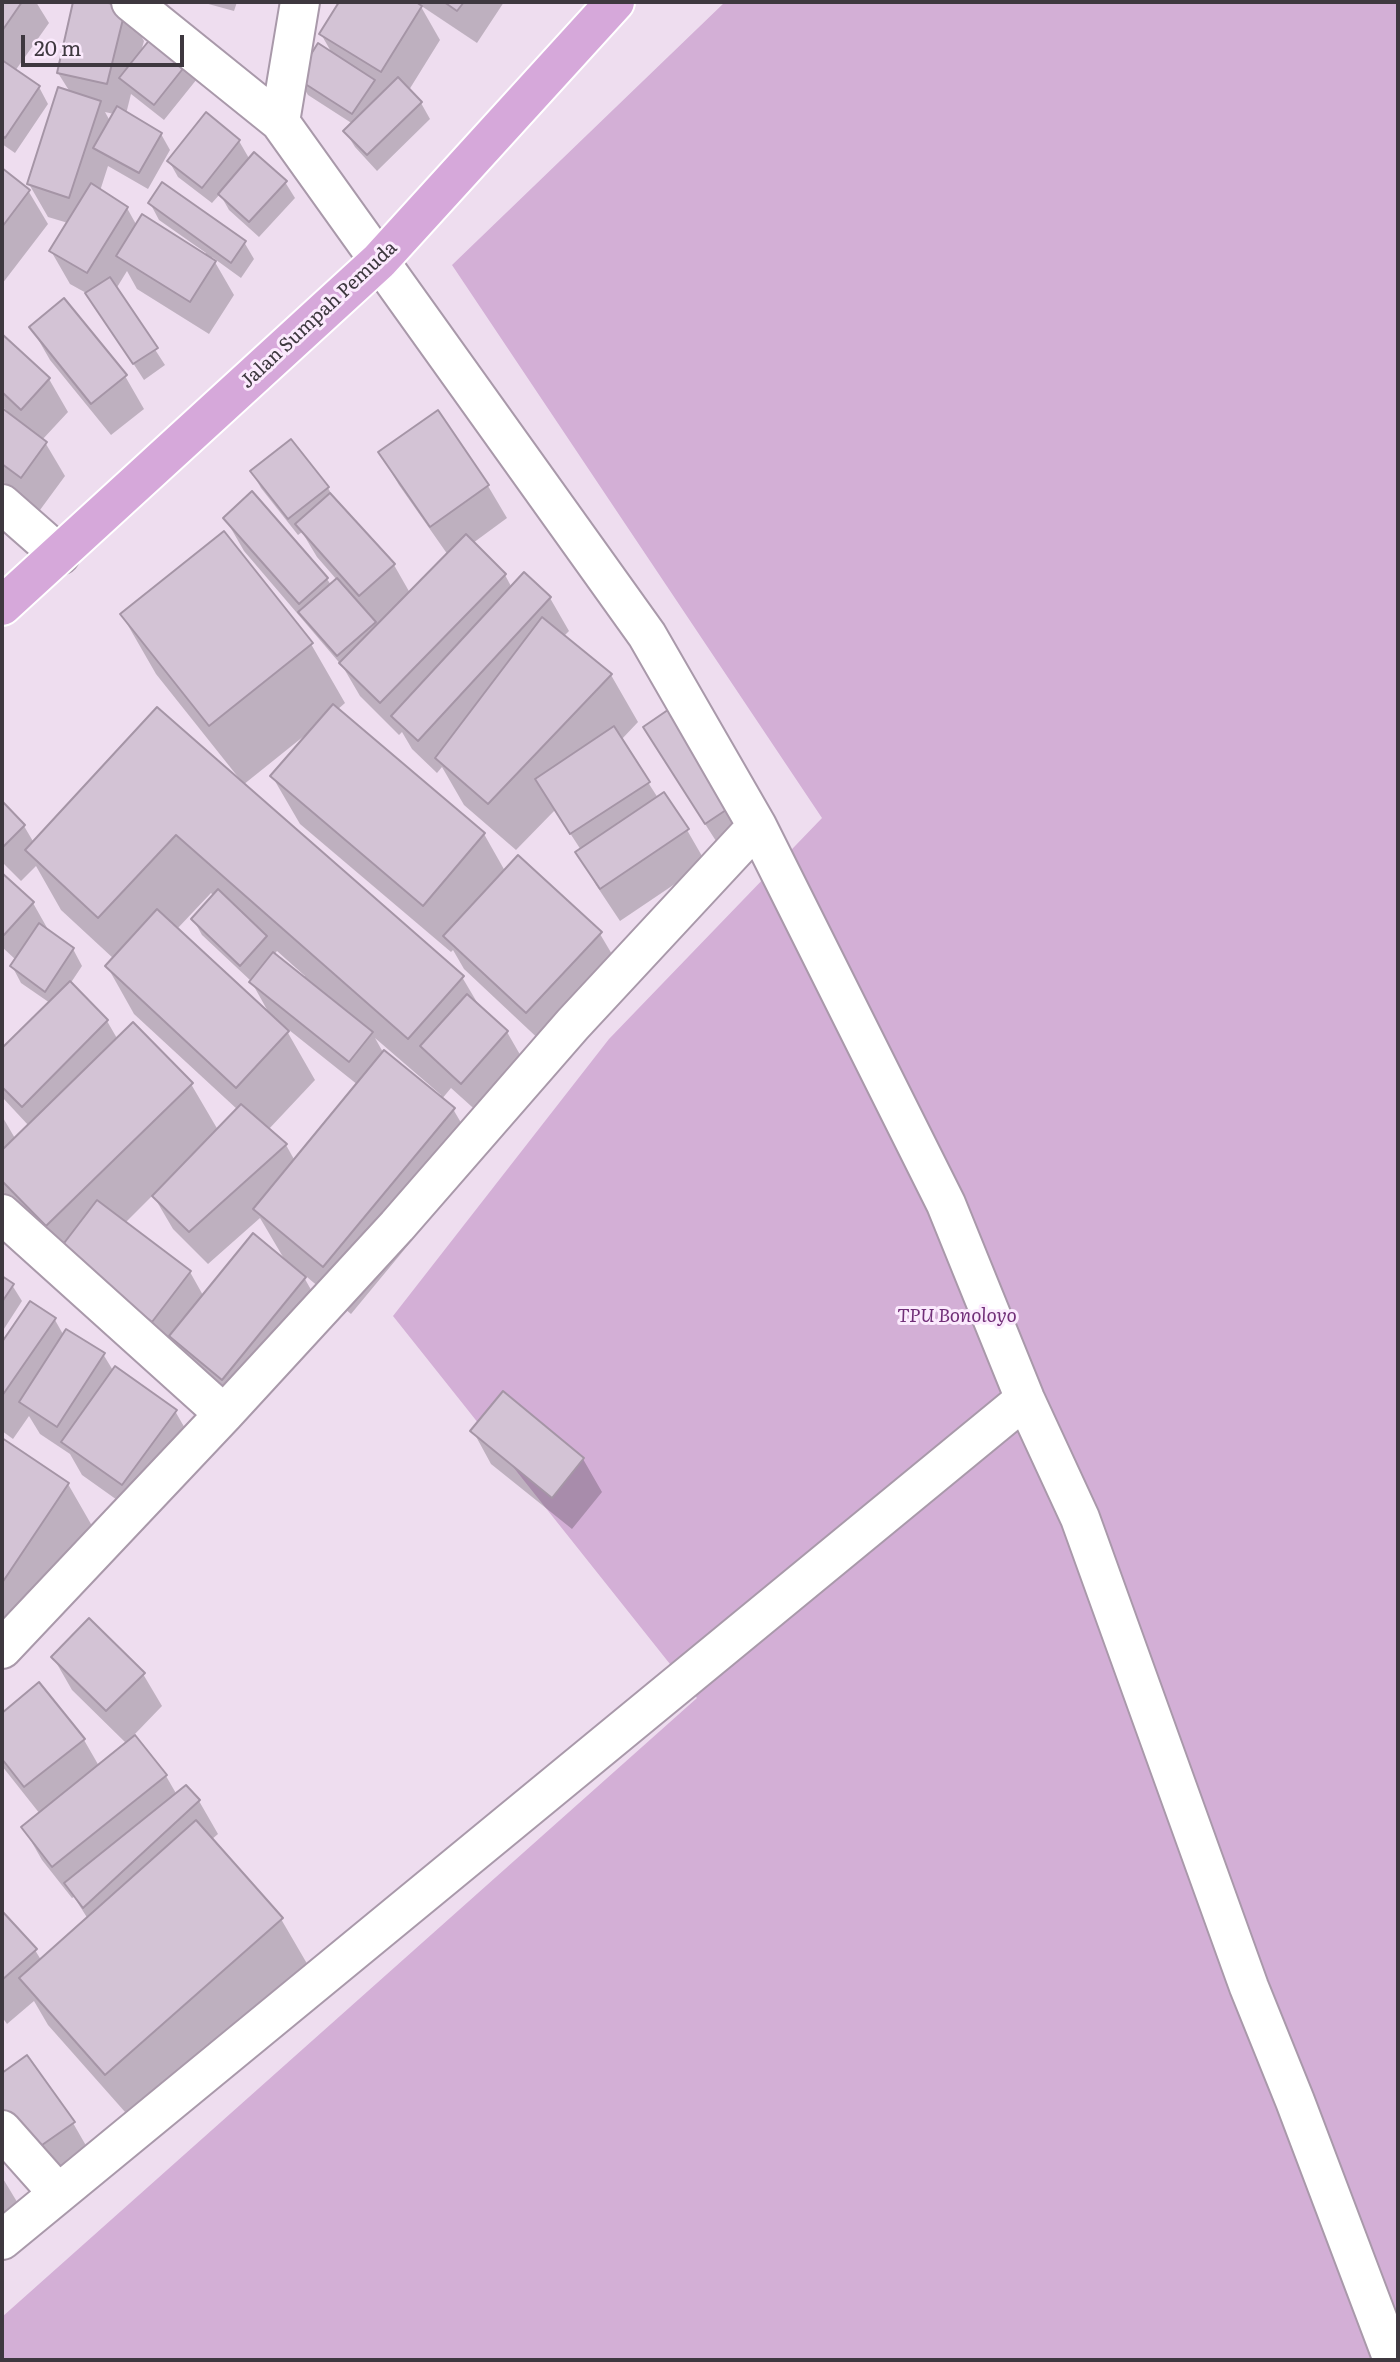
<!DOCTYPE html>
<html>
<head>
<meta charset="utf-8">
<style>
  body { margin:0 }
  #map { position:relative; width:1400px; height:2362px; overflow:hidden; background:#eeddef; font-family:Literata,serif }
  canvas { display:block }
  .frame { position:absolute; inset:0; border:4px solid #3e383f; pointer-events:none }
  .scale { position:absolute; left:21px; top:35px; width:163px; height:32px; box-sizing:border-box; border:4px solid #3e383f; border-top:0; padding-left:9px; font-size:21px; line-height:24px; white-space:nowrap; color:#3e383f; -webkit-text-stroke:5px #fbeafd; paint-order:stroke }
</style>
</head>
<body>
<div id="map">
<canvas width="1400" height="2362"></canvas>
<div class="frame"></div>
<div class="scale">20 m</div>
</div>
<script>
const ctx = document.querySelector('canvas').getContext('2d');
ctx.lineJoin = 'round';
function fillPath(path, color) {
  ctx.fillStyle = color;
  ctx.fill(path, 'evenodd');
}
function strokePath(path, color, width, dash) {
  ctx.strokeStyle = color;
  ctx.lineWidth = width;
  ctx.lineCap = dash ? 'butt' : 'round';
  ctx.setLineDash(dash || []);
  ctx.stroke(path);
}
function drawText(font, color, halo, rows, align = 'center') {
  ctx.font = font + ' Literata,serif';
  ctx.lineWidth = 6;
  ctx.setLineDash([]);
  ctx.textBaseline = 'middle';
  ctx.strokeStyle = halo;
  ctx.fillStyle = color;
  for (const [text, x, y, turn = 0] of rows) {
    ctx.save();
    ctx.translate(x, y);
    ctx.rotate((+turn || 0) * Math.PI / 180);
    ctx.textAlign = isNaN(turn) ? turn : align;
    if (halo) ctx.strokeText(text, 0, 0);
    ctx.fillText(text, 0, 0);
    ctx.restore();
  }
}
fillPath(new Path2D(`
  M725 2H1398V2360H2V2317L697 1698 393 1316 609 1039 822 818 452 265Z`), '#d3afd6');
fillPath(new Path2D(`
  M2 2H36L49 23 15 71 39 87 48 104 15 153 2 144Z
  M75 2H97L125 8 144 41 140 55 201 74 164 120 131 94 126 114 161 134 170 150 148 189 108 166 100 191 127 208 137 226 204 256 206 253 159 220 150 203 244 242 254 259 241 278 212 257 234 295 209 334 137 289 127 271 116 289 165 365 144 380 88 294 70 284 51 251 68 223 48 217 29 184 70 92 58 73ZM105 112 114 114 110 121Z
  M201 2H237L234 11Z
  M341 2H504L477 43 420 5 440 40 409 90 421 103 430 119 377 171 355 147 345 131 353 124 308 95 298 78 333 55 321 34Z
  M206 114 239 141 250 160 285 182 295 198 259 237 229 210 220 194 212 203 178 177 169 161Z
  M2 170 29 192 48 224 2 284Z
  M31 327 125 376 144 409 111 435 50 360Z
  M2 336 49 379 68 412 42 440 46 444 65 476 40 510 2 481V410L5 413 7 411 2 406Z
  M438 413 488 486 507 518 473 543 505 575 512 588 524 575 550 598 569 631 563 637 611 675 638 722 621 740 658 798 687 830 706 863 620 921 596 885 578 853 581 850 555 810 516 850 464 805 442 767 437 773 412 749 402 732 399 735 360 696 343 667 244 551 225 518 327 579 331 585 337 580 317 557 302 532 298 535 261 488 252 472 291 441 328 488 336 502 394 565 410 593 448 555 399 485 380 453Z
  M122 615 311 644 345 703 337 710 484 834 505 871 600 934 619 966 545 1045 464 969 453 950 451 952 300 824 272 776 306 737 304 736 243 785 462 977 481 1009 507 1032 526 1065 481 1115 451 1088 441 1100 453 1109 481 1157 351 1314 301 1272 323 1311 242 1411 16 1213 2 1189V1116L16 1140 29 1126 2 1097V1051L50 1003 21 983 12 966 16 960 2 947V875L33 903 50 933 73 949 82 966 70 984 107 1021 118 1040 191 1084 218 1130 238 1110 134 1014 107 966 114 959 61 910 36 866 21 881 2 862V804L24 826 34 843 242 782 156 674ZM211 893 214 896 193 919 202 935 251 981 270 1015 177 929ZM277 951 305 976 303 978 274 955ZM284 1026 358 1085 295 1161 286 1145 268 1130 315 1080ZM375 1038 441 1095 438 1097 384 1054ZM153 1195 173 1229 208 1264 260 1218 286 1262 204 1297 190 1272 125 1223Z
  M645 728 739 801 725 855 664 760Z
  M2 1278 12 1285 22 1301 2 1332Z
  M30 1303 55 1320 64 1336 103 1354 114 1372 175 1411 194 1444 141 1517 82 1475 70 1454 40 1434 29 1416 13 1439 2 1431V1345Z
  M473 1431 583 1459 602 1492 572 1529 491 1464Z
  M2 1440 68 1484 95 1531 2 1671Z
  M53 1657 143 1674 162 1706 134 1735 166 1776 177 1795 199 1801 218 1834 211 1840 281 1919 309 1967 133 2121 48 2025 34 2001 7 2024 2 2017V1913L35 1950 41 1960 88 1919 74 1897 72 1898 42 1860 23 1827 40 1814 2 1766V1715L39 1685 84 1740 99 1766 127 1744 72 1690Z
  M27 2057 73 2123 92 2156 53 2184 2 2111V2075Z
  M2 2177 25 2215 2 2236Z`), '#0003');
const building = new Path2D(`
  M2 2H22L2 31Z
  M73 2H104L126 7 107 84 57 73Z
  M339 2H416L422 6 381 72 319 34Z
  M444 2H464L457 11Z
  M159 28 193 56 154 105 119 78Z
  M318 43 375 80 352 114 296 78Z
  M2 60 40 86 5 138 2 135Z
  M398 77 422 102 367 155 343 131Z
  M58 87 101 101 69 198 27 184Z
  M117 106 162 133 139 173 93 148Z
  M206 112 240 140 202 188 167 161Z
  M254 152 287 181 249 222 218 194Z
  M2 168 30 190 2 227Z
  M162 182 246 241 231 263 148 203Z
  M91 183 128 207 87 273 49 251Z
  M142 214 216 261 190 302 116 256Z
  M110 277 158 348 133 364 85 293Z
  M64 298 127 375 91 404 29 327Z
  M2 334 50 378 21 410 2 392Z
  M2 408 47 442 21 478 2 464Z
  M438 410 489 485 430 527 378 452Z
  M291 439 329 487 288 519 250 471Z
  M252 491 328 578 299 604 223 518Z
  M330 493 395 564 359 596 295 524Z
  M224 531 313 643 209 726 120 614Z
  M466 534 506 574 380 703 339 663Z
  M524 572 551 597 418 741 391 716Z
  M337 578 376 622 337 656 298 612Z
  M542 617 612 674 488 804 435 758Z
  M678 703 741 800 705 824 643 727Z
  M333 704 485 833 423 906 270 776Z
  M157 707 464 976 408 1039 176 835 98 918 25 850Z
  M614 726 650 782 570 834 535 779Z
  M664 792 689 829 600 889 575 852Z
  M2 801 25 825 2 848Z
  M518 855 602 932 526 1013 443 936Z
  M2 873 34 902 4 935 2 933Z
  M218 889 267 936 240 966 191 919Z
  M157 909 289 1031 236 1088 105 966Z
  M39 923 74 948 45 992 10 966Z
  M273 952 373 1032 349 1062 249 982Z
  M70 981 108 1020 22 1107 2 1087V1048Z
  M467 994 508 1031 461 1084 420 1046Z
  M133 1022 193 1083 46 1226 2 1181V1150Z
  M384 1050 455 1108 323 1267 253 1209Z
  M241 1104 287 1144 189 1232 152 1196Z
  M97 1200 191 1271 152 1322 58 1251Z
  M253 1233 306 1277 222 1380 169 1336Z
  M2 1276 14 1284 2 1302Z
  M30 1301 56 1318 2 1396V1342Z
  M66 1329 105 1353 57 1427 19 1402Z
  M115 1366 177 1410 122 1485 61 1442Z
  M503 1391 584 1458 552 1498 470 1431Z
  M2 1438 69 1483 2 1583Z
  M89 1618 145 1673 106 1711 51 1657Z
  M39 1682 85 1739 24 1787 2 1759V1713Z
  M135 1735 167 1775 52 1867 21 1827Z
  M186 1785 200 1800 83 1908 64 1883Z
  M196 1820 283 1918 105 2075 19 1978Z
  M2 1911 37 1949 2 1980Z
  M27 2055 75 2122 32 2152 2 2109V2073Z`);
fillPath(building, '#d3c3d5');
strokePath(building, '#a595a6', 2);
const minor = new Path2D(`
  M131 2 280 122 647 635 757 826 946 1204 1025 1399 1080 1518 1249 1987 1295 2101 1393 2360
  M280 122 300 2
  M2 504 60 555
  M2 1214 224 1414
  M2 1649 224 1414 397 1226 573 1024 757 826
  M2 2130 57 2192
  M2 2240 1025 1399`);
const trunk = new Path2D(`
  M2 606 379 261 615 2`);
strokePath(minor, '#a999aa', 42);
strokePath(trunk, '#fff', 42);
strokePath(minor, '#fff', 38);
strokePath(trunk, '#d6a8da', 38);
drawText('19px', '#3e383f', '#fbeafd', [
  ["Jalan Sumpah Pemuda",319,315,-43]
]);
drawText('italic 19px', '#712f78', '#fbeafd', [
  ["TPU Bonoloyo",957,1316]
]);
</script>
</body>
</html>
